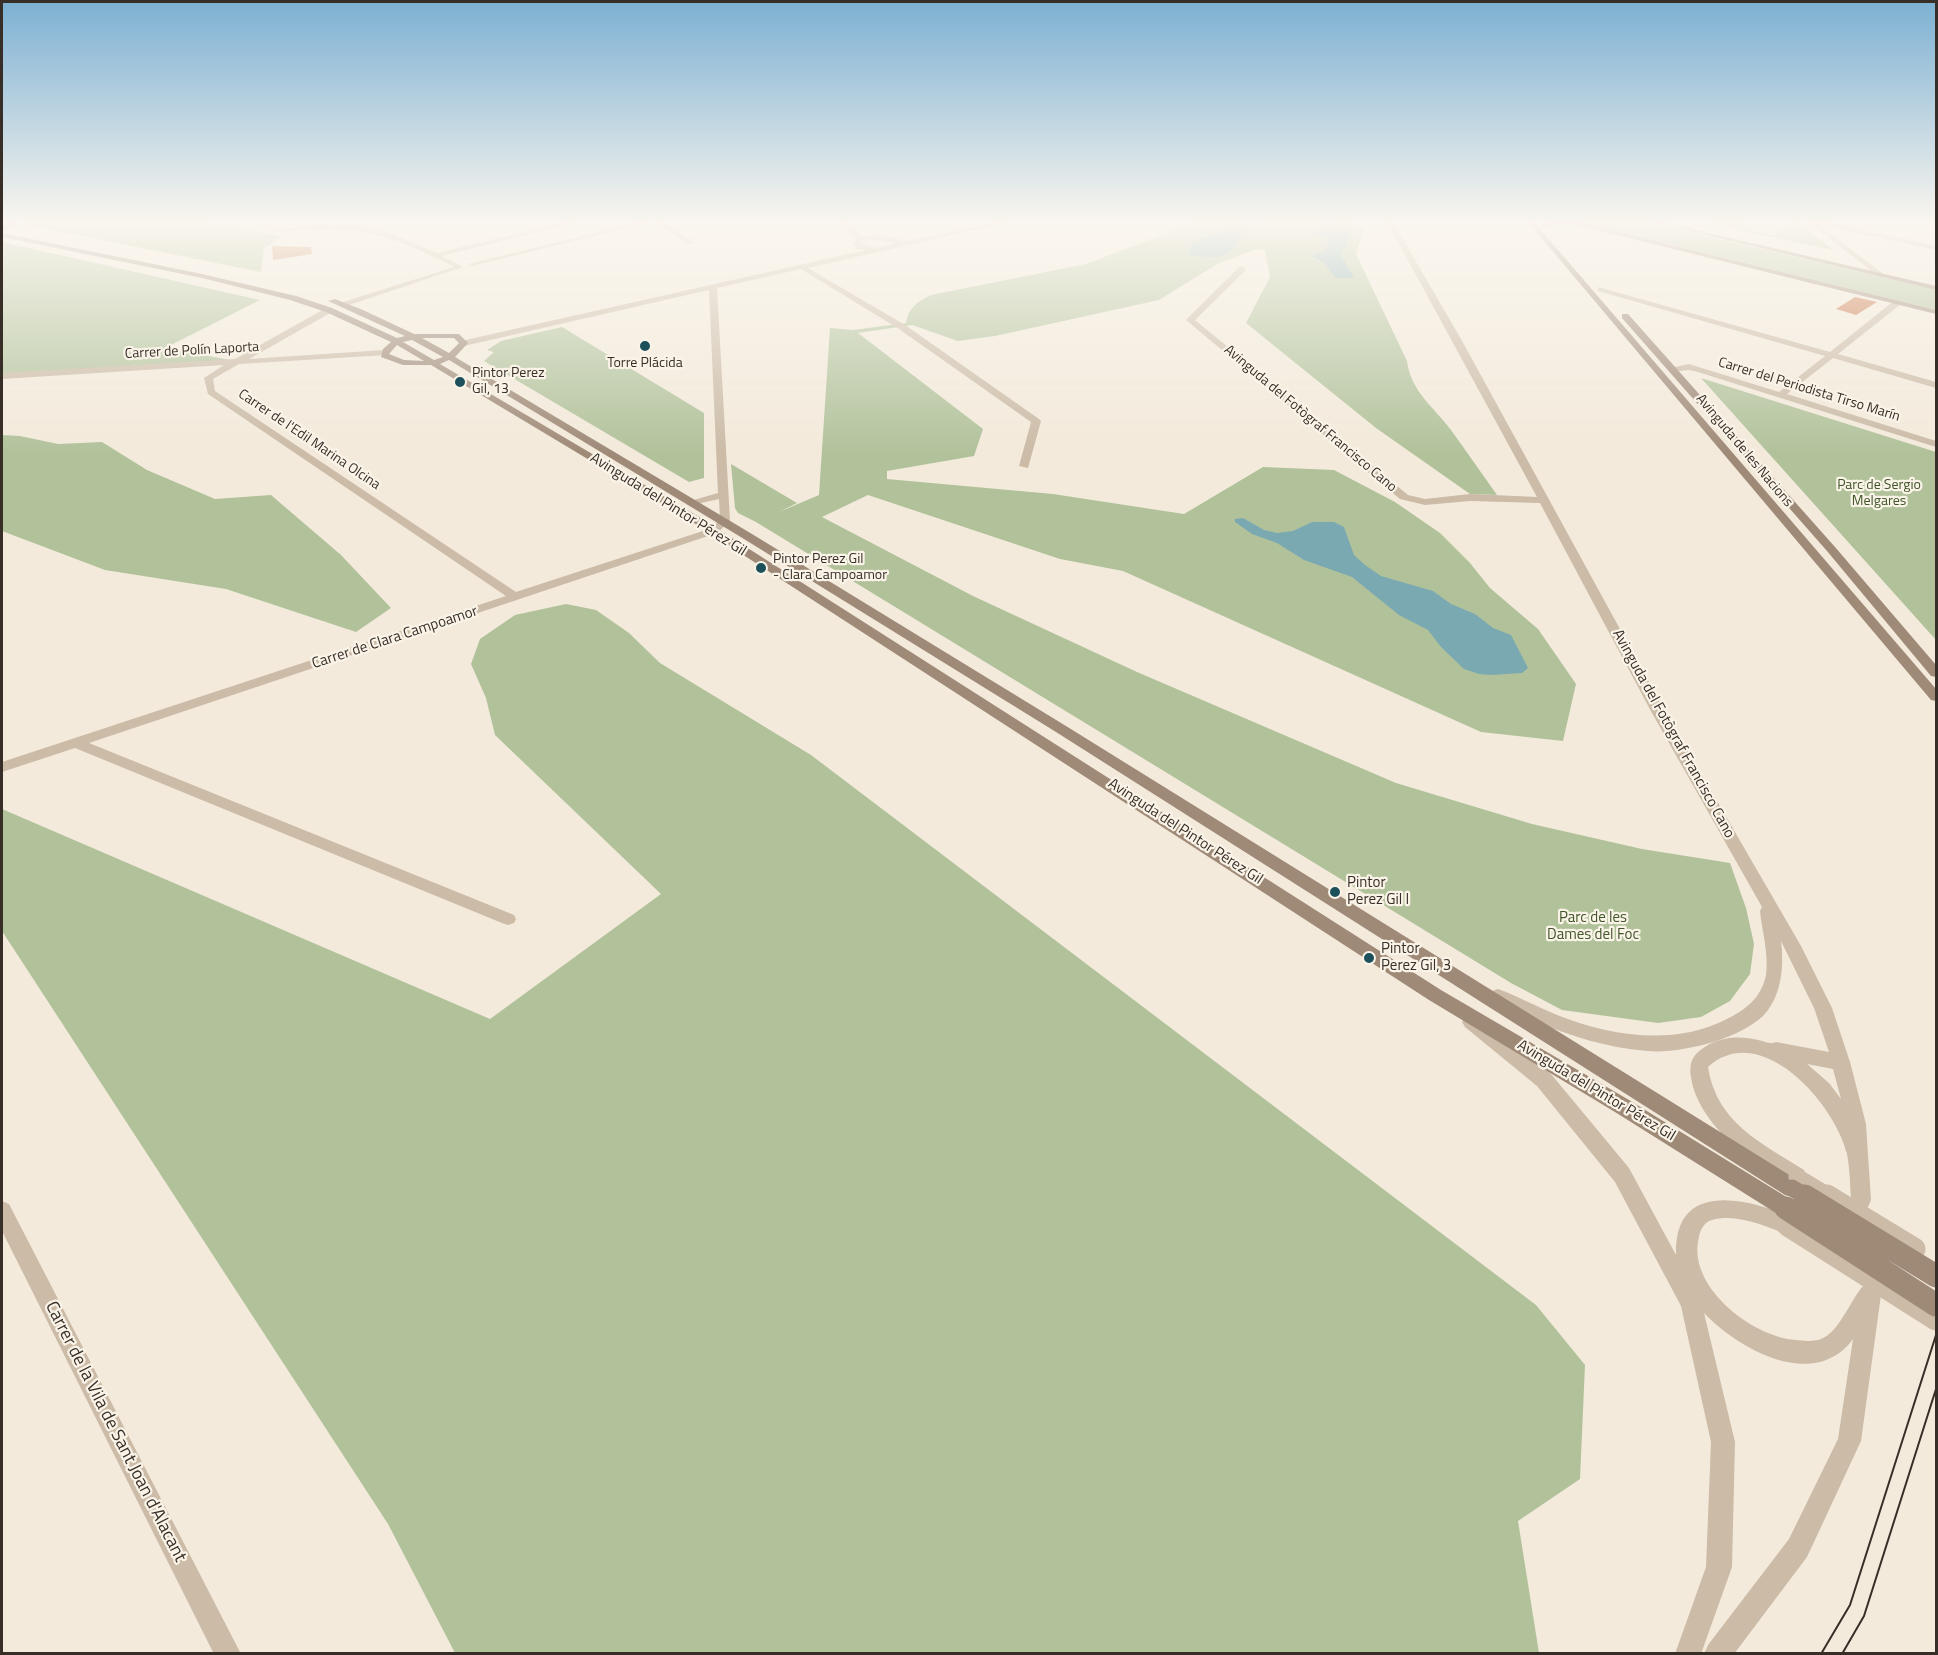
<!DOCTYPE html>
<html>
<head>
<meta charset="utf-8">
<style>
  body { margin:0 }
  #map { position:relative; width:1938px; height:1655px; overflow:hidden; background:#f3eadb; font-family:"Titillium Web",sans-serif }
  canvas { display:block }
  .frame { position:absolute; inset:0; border:3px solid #372e28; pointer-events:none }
</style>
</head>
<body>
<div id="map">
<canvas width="1938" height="1655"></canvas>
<div class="frame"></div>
</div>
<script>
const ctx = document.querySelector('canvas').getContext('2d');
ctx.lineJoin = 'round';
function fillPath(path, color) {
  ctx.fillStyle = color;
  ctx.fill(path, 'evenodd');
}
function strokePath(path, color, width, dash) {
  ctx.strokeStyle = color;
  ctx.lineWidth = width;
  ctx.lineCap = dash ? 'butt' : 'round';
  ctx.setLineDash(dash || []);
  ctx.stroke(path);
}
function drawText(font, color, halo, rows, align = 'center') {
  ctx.font = font + ' "Titillium Web",sans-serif';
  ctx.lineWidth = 4.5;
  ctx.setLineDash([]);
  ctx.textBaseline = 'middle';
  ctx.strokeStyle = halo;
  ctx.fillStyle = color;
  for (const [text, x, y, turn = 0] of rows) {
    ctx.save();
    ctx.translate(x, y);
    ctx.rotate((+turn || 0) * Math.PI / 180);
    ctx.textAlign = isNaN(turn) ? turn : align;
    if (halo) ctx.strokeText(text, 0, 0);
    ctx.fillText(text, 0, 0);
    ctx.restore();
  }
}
fillPath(new Path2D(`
  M30 222H203L283 236 264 248 261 272 26 225Z
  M1196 222H1352L1364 230 1356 254 1407 361C1411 392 1434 407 1451 430 1467 452 1482 474 1497 495L1470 494 1376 428 1246 323 1270 277 1265 250 1257 249 1219 263 1159 300 995 336 958 341 912 325 858 333 983 429 974 456 887 471V479L1053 494 1184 514 1263 467 1334 470 1395 502 1440 533 1470 563 1490 588 1538 629 1576 684 1563 741 1481 732 1123 571 1060 559 868 495 822 517 973 596 1137 672 1396 783 1532 824 1642 849 1730 863 1746 908 1754 944 1750 974 1730 1001 1701 1017 1658 1023 1562 1010 1511 983 756 522 738 513 735 508 731 464 797 503 779 512 819 495 830 328 853 330 906 323C909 307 917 302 931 295L1086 264Z
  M1580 222H1647L1936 290V310Z
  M1710 222H1740L1753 225 1749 230 1773 235 1797 222 1834 250 1737 230 1738 228Z
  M2 242 260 300 165 348 230 360 2 374Z
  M562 327 704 413V478L689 482 484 361 494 352 487 350 501 341Z
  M1701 378 1936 452V640Z
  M2 435 20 436 58 444 102 442 147 470 215 499 271 495 341 555 391 608 356 632 226 589 105 570 2 531Z
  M566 604 596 610 629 633 660 663 811 755 1536 1305 1585 1365 1580 1479 1518 1521 1539 1653H455L388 1524 2 931V809L490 1019 661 894 495 735 486 698 471 664 480 639 515 615Z`), '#b1c29b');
fillPath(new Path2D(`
  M1240 222H1267C1259 224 1246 229 1242 235 1238 241 1237 247 1231 251 1218 260 1201 257 1188 254L1191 244Z
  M1315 222H1335L1352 232 1341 255 1354 278H1336L1323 262 1311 256 1326 249 1330 238 1311 234 1320 230V226Z
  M1243 518 1264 530 1277 533 1293 531 1312 522H1334L1344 527 1354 555 1365 565 1381 576 1433 591 1451 604 1475 614 1493 628 1511 635 1528 668 1522 673 1491 675 1479 674 1464 669 1441 647 1428 630 1399 615 1352 577 1304 560 1277 543 1252 534 1235 522V519Z`), '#7aa9b1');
fillPath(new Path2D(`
  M272 246 311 247 312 254 273 260Z
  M1855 297 1877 302 1856 315 1836 309Z`), '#c97143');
fillPath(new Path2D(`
  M566 222H577L442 256 463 267 343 307 339 305 340 303 454 267C381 229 353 224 272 233L269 231 316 224 349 225 388 232 437 253Z
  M640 222H651L472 266 468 264Z
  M656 222H663L694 243 688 244Z
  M838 222H845L862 236 879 235 907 241 998 222H1009L808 268 905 325 1039 419 1041 421 1028 468 1019 466 1031 422 899 329 801 269 717 288 730 521 717 533 89 743 514 915 516 919 514 923 508 925 502 923 75 748 2 772V762L506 596 208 394 204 378 224 365 2 379V373L235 359 326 308H332V312L249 359 384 350 388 353 387 355 239 364 213 379 215 391 516 592 709 529 720 520 719 499 692 505 687 502 718 493 709 290 464 346 460 343 461 341 866 250 856 249 853 244 857 239ZM868 239 896 243 876 248 859 243Z
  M1387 222H1393L1461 339 1666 713 1801 946 1832 1008 1850 1062 1866 1124 1871 1200 1868 1207 1861 1210 1854 1207 1851 1200C1850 1185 1850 1169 1847 1154 1835 1103 1760 1019 1708 1067 1716 1122 1761 1143 1804 1170L1807 1177 1804 1184 1797 1186C1756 1170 1697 1123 1691 1077 1689 1063 1692 1055 1705 1047 1721 1036 1741 1036 1758 1040 1765 1041 1769 1045 1776 1042L1829 1052 1814 1008 1781 941C1784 966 1782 995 1764 1015 1740 1039 1680 1054 1648 1051 1608 1048 1569 1036 1533 1020 1520 1015 1495 1008 1489 996L1492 991 1498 989C1518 996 1537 1007 1557 1015 1609 1036 1673 1046 1725 1020 1745 1010 1761 999 1766 975 1769 954 1762 931 1760 911L1762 907 1652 713 1540 503 1470 501 1425 505 1400 499 1186 320 1239 267H1245V271L1195 320 1408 495 1425 499 1470 494 1537 497ZM1807 1064 1833 1069 1841 1099 1829 1083Z
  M1810 222H1825L1936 246V250L1819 225 1882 273 1883 275 1879 277 1811 224Z
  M1598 287 1830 352 1895 300H1901V304L1838 354 1936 382V388L1833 358 1787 394 1936 441V447L1698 372 1689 370 1670 372V368L1689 364 1779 392 1825 356 1598 291Z
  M1471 1015 1477 1017 1551 1074 1629 1168 1676 1255C1674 1178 1749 1199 1795 1218L1798 1225 1795 1232 1788 1235C1766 1226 1736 1213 1712 1220 1704 1222 1700 1230 1699 1237 1686 1286 1752 1337 1796 1340 1804 1341 1816 1342 1823 1338 1839 1331 1851 1300 1862 1287L1870 1284 1878 1287 1881 1295 1861 1441 1807 1557 1734 1654H1704L1708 1645 1789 1539 1838 1439 1853 1339C1814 1392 1738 1349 1704 1313L1735 1442 1732 1567 1701 1654H1675L1706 1567 1711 1442 1681 1306 1615 1182 1537 1086 1465 1027 1462 1022 1465 1017Z
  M2 1201 9 1204 241 1654H214L2 1231Z`), '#cbbba7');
fillPath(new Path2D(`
  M11 222H19L2 231V227Z
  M1528 222H1534L1936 689V701L1931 700Z
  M1549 222H1579L1936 310V314L1572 224H1555L1544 227V225Z
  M1651 222H1662L1936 286V290Z
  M2 233 202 274 296 296 332 308 397 338 405 336 328 301 335 299 363 310 414 334H459L468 343 455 357 752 534 1066 726 1799 1181 1802 1188 1799 1195 1792 1197 1785 1195 1056 732 744 539 449 360 440 364 699 517 1441 990 1629 1100 1793 1201 1796 1208 1793 1215 1786 1218 1779 1215 1615 1112 1429 1000 691 521 431 365H403L381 357 383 349 391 342 326 312 290 300 202 278 2 237ZM422 338H454L459 343 449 353ZM412 340 443 357 434 360 403 342ZM397 345 424 361 404 360 389 354Z
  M1622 314H1628L1835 547 1936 665V677L1931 676 1827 551 1622 318Z`), '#9f8a78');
strokePath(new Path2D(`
  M1821 1654 1850 1605 1936 1335
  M1842 1654 1864 1616 1936 1389`), '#372e28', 2);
strokePath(new Path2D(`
  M1797 1177 1830 1197`), '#cbbba7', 17);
strokePath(new Path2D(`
  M1827 1196 1914 1249
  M1788 1225 1936 1319`), '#cbbba7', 23);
strokePath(new Path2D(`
  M1792 1188 1807 1197`), '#9f8a78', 17);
strokePath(new Path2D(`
  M1805 1196 1936 1276
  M1786 1208 1936 1305`), '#9f8a78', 23);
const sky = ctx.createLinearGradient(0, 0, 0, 453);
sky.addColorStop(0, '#7cb0d2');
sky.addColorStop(0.49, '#faf6ef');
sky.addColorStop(1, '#faf6ef00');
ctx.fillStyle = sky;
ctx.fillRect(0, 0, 1938, 453);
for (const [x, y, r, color] of [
  [645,346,6,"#1c505a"],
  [460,382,6,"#1c505a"],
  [761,568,6,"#1c505a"],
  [1335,892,6,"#1c505a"],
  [1369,958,6,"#1c505a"]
]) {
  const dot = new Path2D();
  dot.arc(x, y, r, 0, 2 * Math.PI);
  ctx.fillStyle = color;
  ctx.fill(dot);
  strokePath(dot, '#faf4e8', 2);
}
drawText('14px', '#372e28', '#faf4e8', [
  ["Carrer de Polín Laporta",192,351,-3],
  ["Carrer del Periodista Tirso Marín",1809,390,17],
  ["Avinguda del Fotògraf Francisco Cano",1310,419,40],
  ["Carrer de l'Edil Marina Olcina",309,440,34],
  ["Avinguda de les Nacions",1744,451,50]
]);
drawText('14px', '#372e28', '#faf4e8', [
  ["Torre Plácida",645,364,"center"],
  ["Pintor Perez",472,374],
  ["Gil, 13",472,390],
  ["Pintor Perez Gil",773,560],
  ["- Clara Campoamor",773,576]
], 'left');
drawText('14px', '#42562b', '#faf4e8', [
  ["Parc de Sergio",1879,486],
  ["Melgares",1879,502]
]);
drawText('15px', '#372e28', '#faf4e8', [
  ["Avinguda del Pintor Pérez Gil",668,505,32],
  ["Carrer de Clara Campoamor",395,638,-18],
  ["Avinguda del Fotògraf Francisco Cano",1673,734,61],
  ["Avinguda del Pintor Pérez Gil",1185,832,33],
  ["Avinguda del Pintor Pérez Gil",1596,1091,31]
]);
drawText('15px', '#372e28', '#faf4e8', [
  ["Pintor",1347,883],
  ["Perez Gil I",1347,900],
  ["Pintor",1381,949],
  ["Perez Gil, 3",1381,966]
], 'left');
drawText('15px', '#42562b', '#faf4e8', [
  ["Parc de les",1593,918],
  ["Dames del Foc",1593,935]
]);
drawText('18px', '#372e28', '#faf4e8', [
  ["Carrer de la Vila de Sant Joan d'Alacant",115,1432,63]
]);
</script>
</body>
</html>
